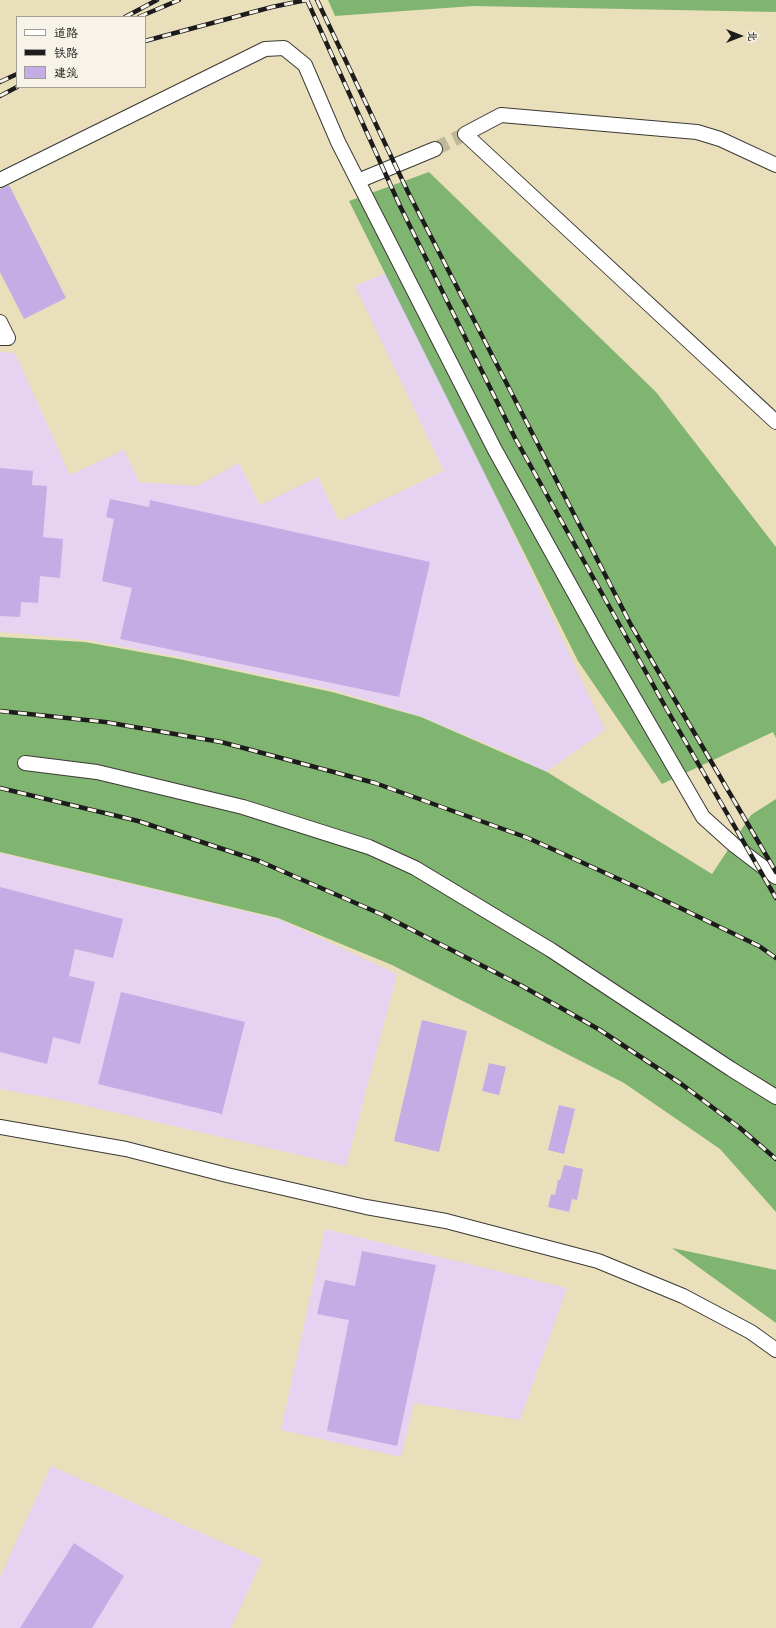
<!DOCTYPE html>
<html>
<head>
<meta charset="utf-8">
<style>
  body { margin:0 }
  #map { position:relative; width:776px; height:1628px; overflow:hidden; background:#eadfbb; font-family:"Comic Neue","LXGW WenKai TC",sans-serif }
  canvas { display:block }
  .legend { position:absolute; left:16px; top:16px; width:130px; height:72px; box-sizing:border-box; background:#f7f3e8; border:1px solid #9f9d96; margin:0; padding:5px 7px; list-style:none; font-size:12px; color:#1c1c1c }
  .legend li { display:flex; align-items:center; gap:8px; height:20px }
  .legend b { width:20px; border:1px solid #9f9d96 }
  .north { position:absolute; left:720px; top:16px; width:40px; height:40px; -webkit-text-stroke:3px #f7f3e8; paint-order:stroke; rotate:90deg; font-size:11px; font-weight:700; line-height:16px; text-align:center; color:#1c1c1c }
  .north::after { content:''; display:block; margin:auto; width:14px; height:18px; background:#1c1c1c; clip-path:polygon(50% 0,100% 100%,50% 72%,0 100%) }
</style>
</head>
<body>
<div id="map">
<canvas width="776" height="1628"></canvas>
<ul class="legend">
<li><b style="height:5px;background:#fff"></b>道路</li>
<li><b style="height:5px;background:#1c1c1c"></b>铁路</li>
<li><b style="height:11px;background:#c4ade5"></b>建筑</li>
</ul>
<div class="north">北</div>
</div>
<script>
const ctx = document.querySelector('canvas').getContext('2d');
ctx.lineJoin = 'round';
function fillPath(path, color) {
  ctx.fillStyle = color;
  ctx.fill(path, 'evenodd');
}
function strokePath(path, color, width, dash) {
  ctx.strokeStyle = color;
  ctx.lineWidth = width;
  ctx.lineCap = dash ? 'butt' : 'round';
  ctx.setLineDash(dash || []);
  ctx.stroke(path);
}
fillPath(new Path2D(`
  M391 271 605 730 546 772 512 755 420 716 333 690 179 657 87 640 0 632V352L15 353 70 475 124 450 139 482 197 486 239 463 260 505 318 477 339 521 444 471 355 286Z
  M0 853 281 920 397 974 346 1166 66 1101 0 1089Z
  M325 1229 567 1288 520 1420 414 1403 401 1457 281 1430Z
  M51 1466 262 1560 231 1628H0V1577Z`), '#e5d3f1');
fillPath(new Path2D(`
  M328 0H776V12L473 6 335 16Z
  M429 172 656 392 776 547V738L773 732 662 784 578 661 349 201Z
  M0 637 85 642 179 659 332 692 421 717 547 772 712 874 751 815 776 799V1212L720 1149 624 1083 392 965 278 918 0 852Z
  M672 1248 776 1270V1323Z`), '#80b571');
fillPath(new Path2D(`
  M9 185 66 298 24 319 0 272V189Z
  M0 468 33 471 32 485 47 486 43 537 63 539 60 578 40 576 38 603 21 602 20 617 0 616Z
  M110 499 149 507 150 500 430 562 399 697 120 639 132 588 102 581 114 519 106 517Z
  M0 887 123 919 113 958 75 949 69 976 95 982 80 1044 53 1037 47 1064 0 1052Z
  M121 992 245 1022 222 1114 98 1084Z
  M422 1020 467 1031 439 1152 394 1141Z
  M489 1063 506 1067 499 1095 482 1091Z
  M559 1105 575 1109 564 1154 548 1150Z
  M564 1165 583 1169 577 1200 572 1199 569 1212 548 1207 551 1194 555 1195 558 1180H560Z
  M362 1251 436 1265 397 1446 327 1431 349 1320 317 1314 325 1280 355 1286Z
  M74 1543 124 1576 92 1628H20Z`), '#c4ade5');
strokePath(new Path2D(`
  M435 149 465 134`), '#c1b89b', 14, [14, 7]);
const minor = new Path2D(`
  M776 165 720 139 697 132 501 115 465 134 776 422
  M0 180 265 49 284 48 305 65 338 142 495 450 601 641 703 817 734 845 776 877
  M358 181 435 149
  M0 322 8 338H0
  M25 763 97 772 243 807 369 847 415 868 551 950 731 1069 776 1097
  M0 1127 126 1149 227 1175 366 1207 446 1221 598 1261 683 1296 751 1332 776 1350`);
strokePath(minor, '#3b3934', 16);
strokePath(minor, '#fff', 14);
const rail = new Path2D(`
  M307 0 400 206 515 438 666 708 776 898
  M317 0 408 192 631 625 776 872
  M125 17 157 0
  M139 17 179 0
  M145 41 272 7 306 0
  M0 82 17 74
  M0 96 17 87
  M0 711 105 722 221 742 375 783 528 838 645 891 759 946 776 958
  M0 788 138 821 259 861 383 915 522 986 600 1030 680 1083 740 1128 776 1159`);
strokePath(rail, '#1c1c1c', 4.5);
strokePath(rail, '#f7f3e8', 3, [9]);
</script>
</body>
</html>
